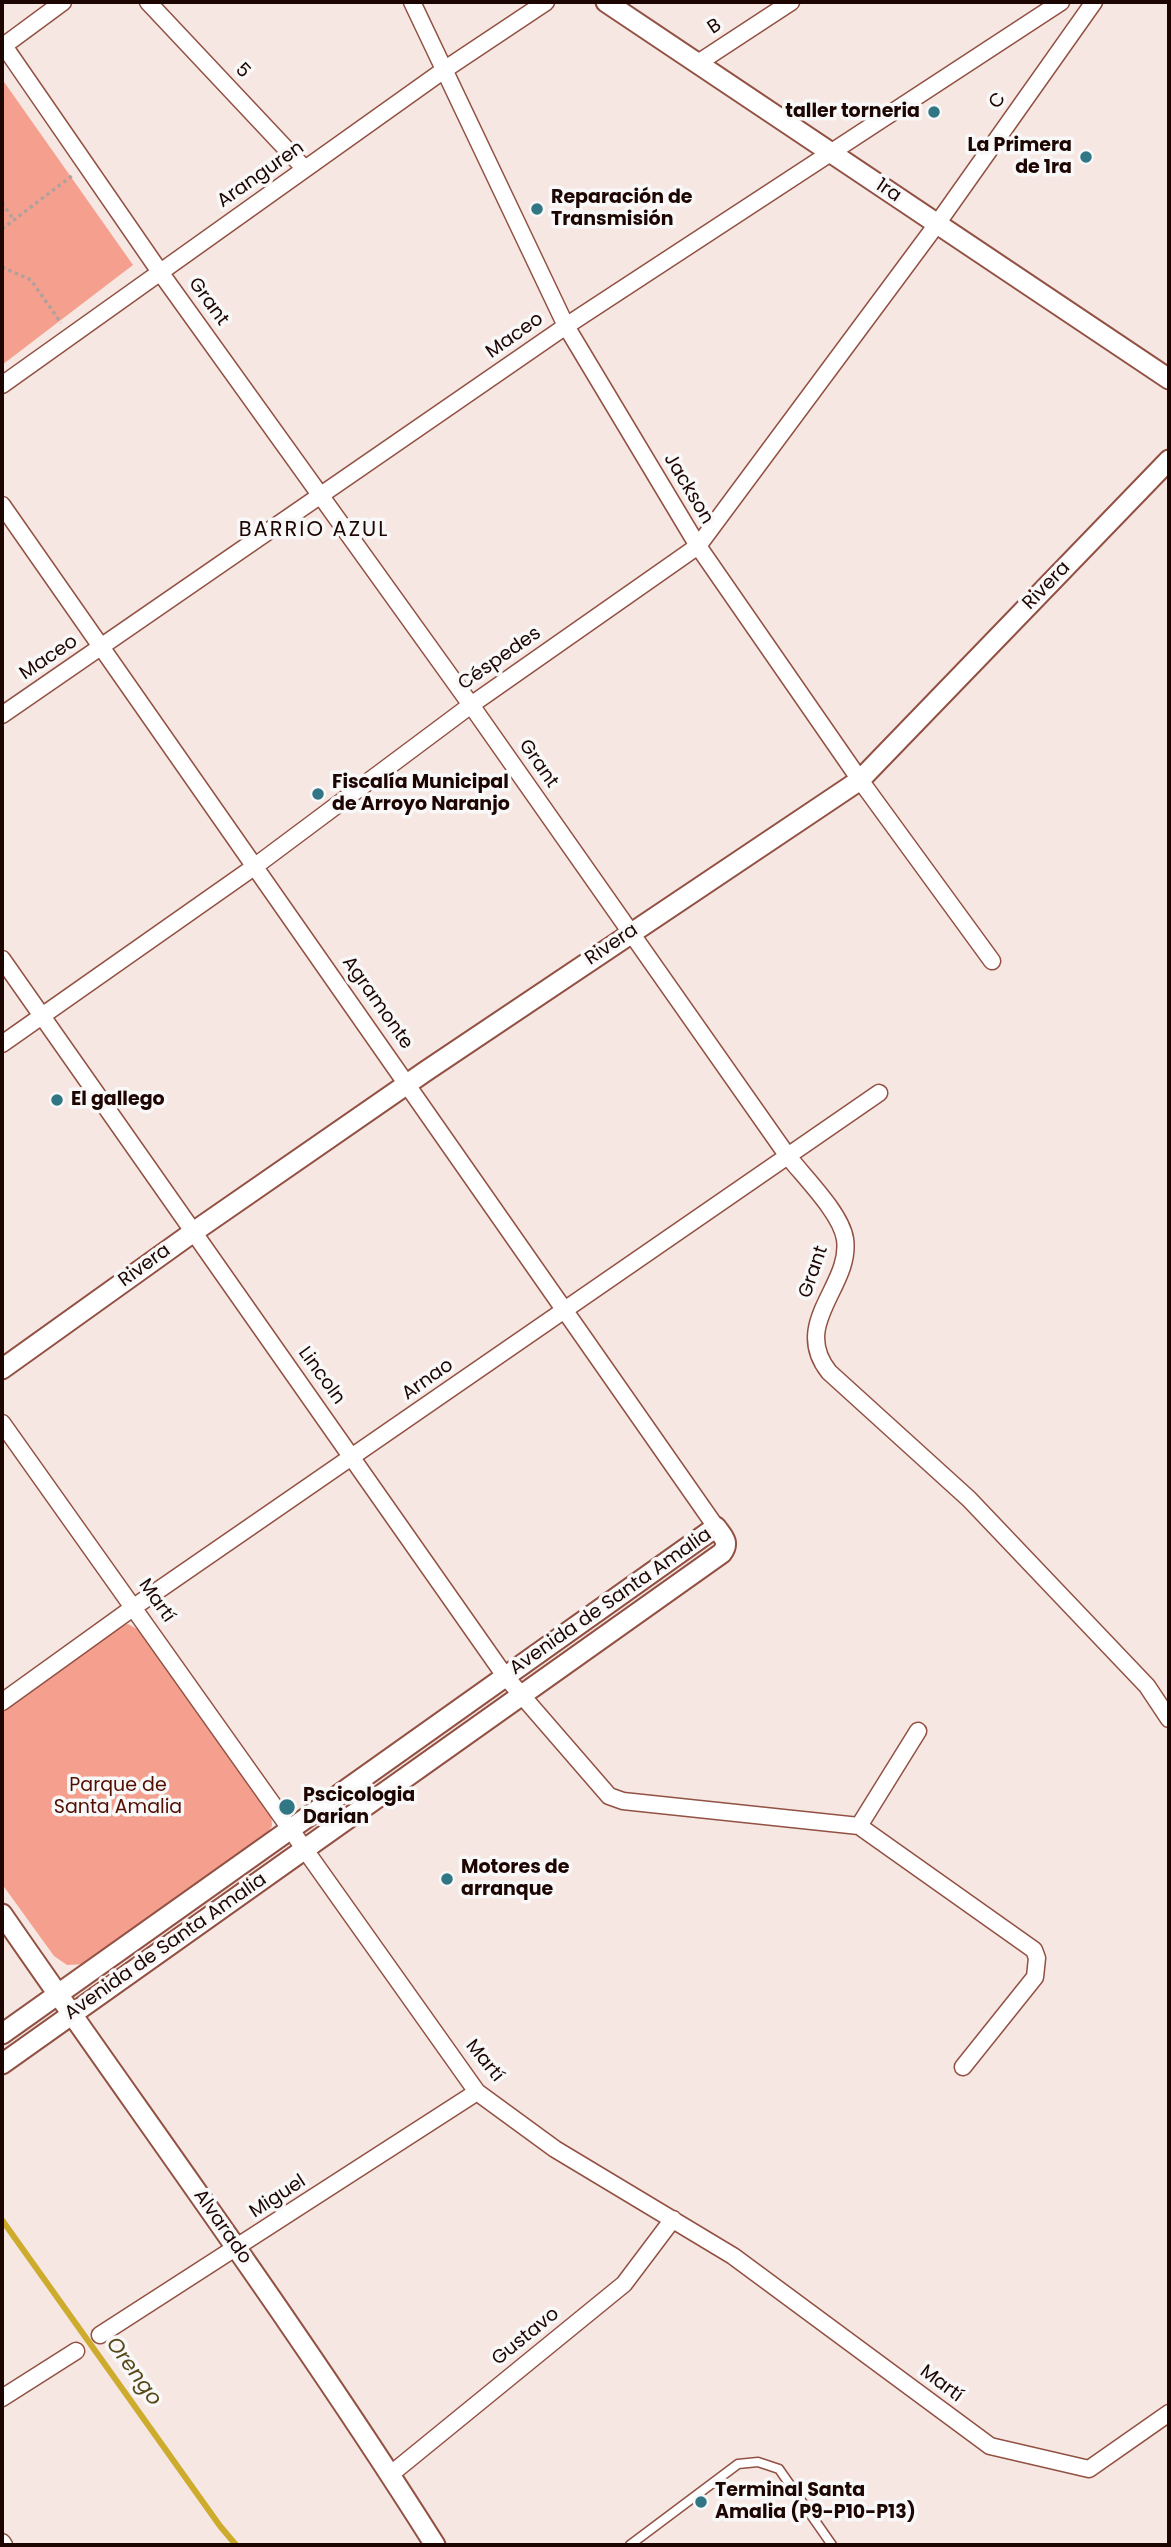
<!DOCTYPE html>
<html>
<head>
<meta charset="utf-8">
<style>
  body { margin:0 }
  #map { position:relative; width:1171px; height:2547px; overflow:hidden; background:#f6e7e3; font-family:Poppins,sans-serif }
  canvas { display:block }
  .frame { position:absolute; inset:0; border:4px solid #1d0502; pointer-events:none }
</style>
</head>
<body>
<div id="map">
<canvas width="1171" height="2547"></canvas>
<div class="frame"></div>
</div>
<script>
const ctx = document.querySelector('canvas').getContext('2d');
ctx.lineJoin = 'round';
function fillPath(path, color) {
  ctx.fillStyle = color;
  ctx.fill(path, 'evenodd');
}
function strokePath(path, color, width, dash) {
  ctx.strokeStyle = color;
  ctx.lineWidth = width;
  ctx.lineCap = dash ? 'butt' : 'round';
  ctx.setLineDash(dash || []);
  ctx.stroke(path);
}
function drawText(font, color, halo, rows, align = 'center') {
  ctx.font = font + ' Poppins,sans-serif';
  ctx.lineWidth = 7;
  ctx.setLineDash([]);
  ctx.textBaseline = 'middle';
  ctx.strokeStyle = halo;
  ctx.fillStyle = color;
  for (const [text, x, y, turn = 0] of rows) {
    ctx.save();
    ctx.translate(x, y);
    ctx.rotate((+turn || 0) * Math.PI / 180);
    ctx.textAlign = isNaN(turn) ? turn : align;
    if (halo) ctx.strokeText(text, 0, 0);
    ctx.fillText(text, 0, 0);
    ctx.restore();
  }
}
fillPath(new Path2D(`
  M2 79 133 265 2 365Z
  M128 1624 146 1634 271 1809 272 1826 266 1835 85 1964 67 1965 54 1956 2 1884V1711L115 1627Z`), '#f5a08e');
strokePath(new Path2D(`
  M2 2220 220 2526 236 2545`), '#cdab2d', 6);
const service = new Path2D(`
  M630 2545 738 2464 758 2462 779 2469 832 2545`);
const minor = new Path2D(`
  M148 2 305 169
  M412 2 566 326 698 546 860 780 992 961
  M2 43 160 272 471 705 787 1155C804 1177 841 1213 845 1239 852 1286 790 1323 829 1372L969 1499 1147 1686 1169 1719
  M2 47 63 2
  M698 63 791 2
  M2 385 444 70 546 2
  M2 505 716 1527
  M2 715 566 326 1061 2
  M2 959 505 1676 609 1796 623 1801 859 1826 1034 1950 1037 1958 1035 1977 963 2067
  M2 1044 254 867 471 705 698 546 937 224 1094 2
  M2 1423 477 2092 555 2149 733 2256 990 2446 1089 2469 1169 2413
  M2 1702 134 1607 879 1093
  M859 1826 918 1731
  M100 2335 477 2092
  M2 2398 76 2351
  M391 2474 624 2284 673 2219
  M2 2542 4 2545`);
const tertiary = new Path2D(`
  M606 2 1169 379
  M2 1369 192 1233 426 1071 860 780 1169 460
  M2 1914C147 2124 299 2329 435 2545
  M2 2034 716 1527C723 1537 730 1542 722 1553L2 2064`);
strokePath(service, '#925143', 11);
strokePath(minor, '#925143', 19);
strokePath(tertiary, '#925143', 23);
strokePath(new Path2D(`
  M2 203 14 220
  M2 229 73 175
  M2 267 31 280 61 323`), '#b2a09d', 3.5, [3.5, 3.5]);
strokePath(service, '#fff', 8);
strokePath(minor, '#fff', 16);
strokePath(tertiary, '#fff', 19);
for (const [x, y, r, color] of [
  [934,112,7,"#317684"],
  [1086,157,7,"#317684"],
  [537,209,7,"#317684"],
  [318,794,7,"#317684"],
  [57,1100,7,"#317684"],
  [287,1807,9,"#317684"],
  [447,1879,7,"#317684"],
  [701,2502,7,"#317684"]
]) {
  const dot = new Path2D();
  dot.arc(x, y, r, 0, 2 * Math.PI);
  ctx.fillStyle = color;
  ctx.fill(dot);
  strokePath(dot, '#f8f8f8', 2.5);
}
drawText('19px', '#1d0502', '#f8f8f8', [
  ["B",715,27,-34],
  ["5",242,71,47],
  ["C",998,101,-55],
  ["Aranguren",261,175,-35],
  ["1ra",888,191,34],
  ["Grant",208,302,54],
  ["Maceo",515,336,-35],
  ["Jackson",688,489,59],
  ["Rivera",1047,586,-46],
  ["Maceo",49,658,-34],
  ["Céspedes",500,659,-35],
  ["Grant",538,764,55],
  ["Rivera",612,945,-34],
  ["Agramonte",377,1003,55],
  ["Rivera",145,1266,-36],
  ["Grant",814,1272,-71],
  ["Lincoln",321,1376,54],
  ["Arnao",428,1380,-35],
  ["Martí",156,1601,55],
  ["Avenida de Santa Amalia",611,1602,-35],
  ["Avenida de Santa Amalia",166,1947,-35],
  ["Martí",484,2061,51],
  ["Miguel",278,2197,-33],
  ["Alvarado",222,2227,55],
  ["Gustavo",526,2337,-39],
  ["Martí",941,2384,37]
]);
drawText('bold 19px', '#1d0502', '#f8f8f8', [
  ["taller torneria",920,112,"right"],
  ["La Primera",1072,146,"right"],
  ["de 1ra",1072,168,"right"],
  ["Reparación de",551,198],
  ["Transmisión",551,220],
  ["Fiscalía Municipal",332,783],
  ["de Arroyo Naranjo",332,805],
  ["El gallego",71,1100],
  ["Pscicologia",303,1796],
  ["Darian",303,1818],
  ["Motores de",461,1868],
  ["arranque",461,1890],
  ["Terminal Santa",715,2491],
  ["Amalia (P9-P10-P13)",715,2513]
], 'left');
drawText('19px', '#530e02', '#f8f8f8', [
  ["Parque de",118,1786],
  ["Santa Amalia",118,1808]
]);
ctx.letterSpacing = '2px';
drawText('21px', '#1d0502', '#f8f8f8', [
  ["BARRIO AZUL",314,531]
]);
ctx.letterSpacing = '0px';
drawText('italic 21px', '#564818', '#f8f8f8', [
  ["Orengo",133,2372,54]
]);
</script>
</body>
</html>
